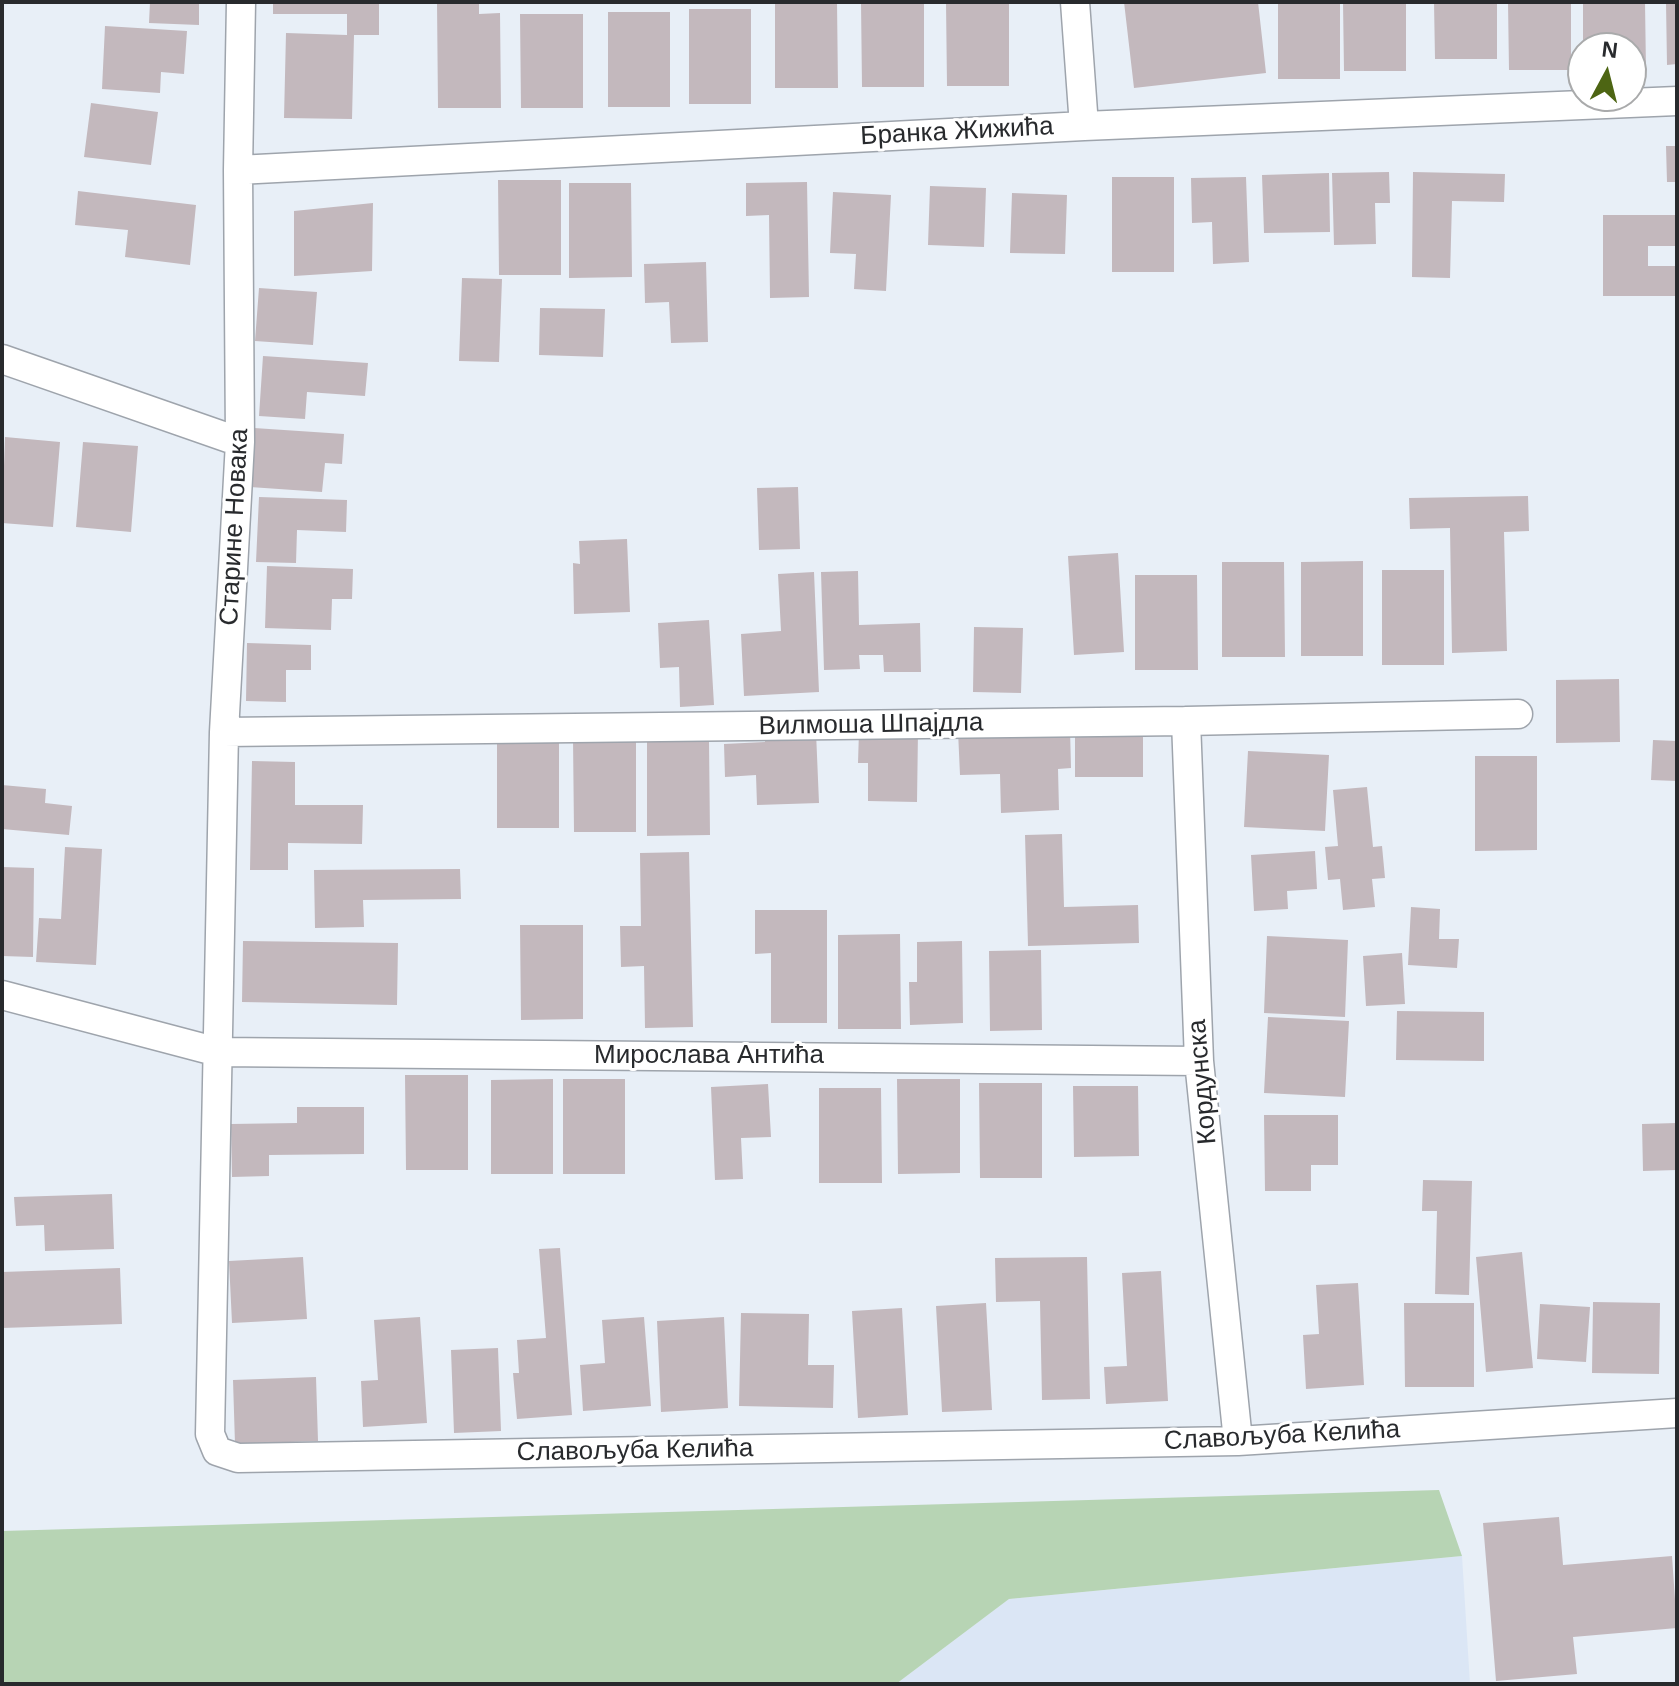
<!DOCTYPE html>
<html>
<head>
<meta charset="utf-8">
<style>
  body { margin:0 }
  #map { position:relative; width:1679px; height:1686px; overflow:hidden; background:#e8eff7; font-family:Arial,sans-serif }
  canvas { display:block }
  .frame { position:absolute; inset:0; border:4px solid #282a2d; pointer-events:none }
  .north { position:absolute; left:1567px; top:32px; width:80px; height:80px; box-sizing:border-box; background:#fff; border:2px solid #a9aaab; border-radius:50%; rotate:7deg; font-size:22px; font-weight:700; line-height:32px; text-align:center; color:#282a2d }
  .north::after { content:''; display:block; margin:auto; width:28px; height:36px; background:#4d6513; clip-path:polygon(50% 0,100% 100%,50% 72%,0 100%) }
</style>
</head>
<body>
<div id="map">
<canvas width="1679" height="1686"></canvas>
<div class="frame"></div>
<div class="north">N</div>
</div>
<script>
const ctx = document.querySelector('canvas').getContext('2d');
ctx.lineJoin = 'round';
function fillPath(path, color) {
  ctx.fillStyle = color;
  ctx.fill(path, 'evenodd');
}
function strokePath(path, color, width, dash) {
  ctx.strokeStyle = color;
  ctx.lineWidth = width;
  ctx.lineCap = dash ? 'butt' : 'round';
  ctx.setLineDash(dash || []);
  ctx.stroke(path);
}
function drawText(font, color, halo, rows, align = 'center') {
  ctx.font = font + ' Arial,sans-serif';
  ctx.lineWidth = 6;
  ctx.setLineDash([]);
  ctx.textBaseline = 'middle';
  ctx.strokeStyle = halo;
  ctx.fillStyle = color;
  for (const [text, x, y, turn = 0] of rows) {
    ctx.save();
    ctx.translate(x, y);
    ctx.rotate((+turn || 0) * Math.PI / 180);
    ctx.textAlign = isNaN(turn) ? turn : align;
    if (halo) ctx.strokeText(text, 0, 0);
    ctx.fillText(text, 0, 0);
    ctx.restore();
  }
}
fillPath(new Path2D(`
  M1462 1556 1470 1684H896L1009 1599Z`), '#dbe6f5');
fillPath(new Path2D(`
  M1439 1490 1462 1556 1009 1599 896 1684H2V1531Z`), '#b7d4b4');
fillPath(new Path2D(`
  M150 2H199V25L149 23Z
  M273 2H379V35H354L352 119 284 118 286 33 347 35V14H273Z
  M437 2H479V14L500 13 501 108H438Z
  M775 2H837L838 88H775Z
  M861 2H924V87H862Z
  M946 2H1009V86H947Z
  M1124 2H1258L1266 73 1134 88Z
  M1278 2H1340V79H1278Z
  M1343 2H1406V71H1344Z
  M1434 2H1497V59H1435Z
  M1508 2H1571V70H1509Z
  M1583 2H1645L1646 71H1631V48H1583Z
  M1666 2H1677V64L1667 65Z
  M689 9H751V104H689Z
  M608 12H670V107H608Z
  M520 14H583V108H521Z
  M105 26 187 31 184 74 161 72 160 93 102 89Z
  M91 103 158 112 151 165 84 157Z
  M1666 146H1677V182H1667Z
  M1389 172 1390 203H1375L1376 244 1334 245 1332 173Z
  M1413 172 1505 174 1504 202 1452 201 1450 278 1412 277Z
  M1329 173 1330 232 1264 233 1262 175Z
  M1112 177H1174V272H1112Z
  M1246 177 1249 262 1213 264 1212 222 1192 223 1191 178Z
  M498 180H561V275H499Z
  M807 182 809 297 770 298 769 215 746 216V183Z
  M569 183H631L632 277 569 278Z
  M930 186 986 188 984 247 928 245Z
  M78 191 196 205 190 265 125 257 128 230 75 225Z
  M833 192 891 195 886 291 854 289 856 254 830 253Z
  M1012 193 1067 195 1065 254 1010 253Z
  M373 203 372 271 294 276V211Z
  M1603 215H1677V246H1648V266H1677V296H1603Z
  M706 262 708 342 671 343 669 302 645 303 644 264Z
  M462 278 502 279 499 362 459 361Z
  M259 288 317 292 313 345 255 341Z
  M540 308 605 309 603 357 539 355Z
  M263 356 368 363 365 396 307 392 305 419 259 416Z
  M254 428 344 434 342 464 325 463 322 492 250 487Z
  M5 437 60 442 53 527 2 523Z
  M83 442 138 446 131 532 76 527Z
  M798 487 800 549 759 550 757 488Z
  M1528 496 1529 531 1504 532 1507 651 1452 653 1450 528 1410 529 1409 498Z
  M259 497 347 500 346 532 297 530 296 563 256 562Z
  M627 539 630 612 574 614 573 563 580 564 579 541Z
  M1118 553 1124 652 1074 655 1068 556Z
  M1363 561V656H1301V562Z
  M1222 562H1284L1285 657H1222Z
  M267 566 353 569 352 599H332L331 630 265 628Z
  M1382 570H1444V665H1382Z
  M858 571 859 625 920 623 921 672H884L883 655H859L860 669 824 670 821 572Z
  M814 572 819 692 744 696 741 634 781 631 778 574Z
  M1135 575H1197L1198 670H1135Z
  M709 620 714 705 680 707 679 667 660 668 658 623Z
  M974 627 1023 628 1021 693 973 692Z
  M247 643 311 645V670H286V702L246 701Z
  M1619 679 1620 742 1556 743V680Z
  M1070 729 1071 768 1058 769 1059 810 1001 813 1000 774 960 775 958 731Z
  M1075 730H1143V777H1075Z
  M859 731H918L917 802 868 801V763H858Z
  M816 732 819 803 757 805 756 775 725 777 724 744 765 742V734Z
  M497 733H559V828H497Z
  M636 737V832H574L573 738Z
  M1653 740 1677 741V781L1651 780Z
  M647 741H709L710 835 647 836Z
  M1248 751 1329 755 1325 831 1244 827Z
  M1475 756H1537V850L1475 851Z
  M252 761 295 762V805H363L362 844 288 843V870H250Z
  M2 785 46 789 45 803 72 806 69 835 2 829Z
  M1367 787 1373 847 1382 846 1385 878 1372 879 1375 907 1343 910 1340 879 1328 880 1325 847 1338 846 1333 790Z
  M1062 834 1064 907 1138 905 1139 943 1028 946 1025 835Z
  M65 847 102 849 96 965 36 962 39 918 61 919Z
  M1315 851 1317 889 1287 891 1288 909 1254 911 1251 855Z
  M689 852 693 1027 645 1028 644 966 621 967 620 926H641L640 853Z
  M2 867 34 868 33 957 2 956Z
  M460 869 461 899 363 900 364 927 315 928 314 870Z
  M1411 907 1440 909 1439 939H1459L1457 968 1408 965Z
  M755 910H827V1023H771V953L755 954Z
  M520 925H583V1019L521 1020Z
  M900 934 901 1029H838V935Z
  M1267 936 1348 940 1345 1017 1264 1013Z
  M243 941 398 943 397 1005 242 1002Z
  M962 941 963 1023 910 1025 909 982H917V942Z
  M1041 950 1042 1030 990 1031 989 951Z
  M1402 953 1405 1004 1366 1006 1363 956Z
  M1397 1011 1484 1012V1061L1396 1060Z
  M1268 1017 1349 1021 1345 1097 1264 1093Z
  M405 1075H468V1170H406Z
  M553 1079V1174H491V1080Z
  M563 1079H625V1174H563Z
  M897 1079H960V1173L898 1174Z
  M979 1083H1042V1178H980Z
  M768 1084 771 1137 741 1138 743 1179 715 1180 711 1087Z
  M1073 1086H1138L1139 1156 1074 1157Z
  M819 1088H881L882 1183H819Z
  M297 1107H364V1154L269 1155V1176L232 1177 231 1124 297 1123Z
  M1264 1115H1338V1165H1311V1191H1265Z
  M1677 1123V1170L1643 1171 1642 1124Z
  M1423 1180 1472 1181 1469 1295 1435 1294 1437 1211H1422Z
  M112 1194 114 1249 45 1251 44 1225 16 1226 14 1197Z
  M560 1248 572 1415 517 1419 513 1373H519L517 1340 546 1338 539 1249Z
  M1522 1252 1533 1368 1486 1372 1476 1257Z
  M303 1257 307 1319 232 1323 229 1261Z
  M1087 1257 1090 1399 1042 1400 1040 1301 996 1302 995 1258Z
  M120 1268 122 1324 2 1328V1272Z
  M1161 1271 1168 1401 1106 1404 1104 1367 1127 1366 1122 1273Z
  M1358 1283 1364 1385 1306 1389 1303 1335 1319 1334 1316 1285Z
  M1593 1302 1660 1303 1659 1374 1592 1373Z
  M986 1303 992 1410 942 1412 936 1306Z
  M1404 1303H1474V1387H1405Z
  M1540 1304 1590 1307 1586 1362 1537 1359Z
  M902 1308 908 1415 858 1418 852 1311Z
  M741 1313 809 1314 808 1365H834L833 1408 739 1406Z
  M420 1317 427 1423 363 1427 361 1381 378 1380 374 1320Z
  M644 1317 651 1406 583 1411 580 1365 605 1363 602 1320Z
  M724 1317 728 1408 661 1412 657 1321Z
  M498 1348 501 1431 454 1433 451 1350Z
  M316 1377 318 1441 235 1444 233 1380Z
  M1559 1517 1563 1565 1672 1556 1677 1628 1573 1637 1577 1674 1496 1681 1483 1523Z`), '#c3b8bd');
const street = new Path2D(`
  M241 2 238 170 240 442 224 732 210 1434 217 1451 238 1458 1238 1441 1677 1413
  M1075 2 1084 126
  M238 170 1084 126 1677 101
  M2 359 240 442
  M1186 721 1199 1061 1238 1441
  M224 732 1186 721 1518 714
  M2 995 218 1052 1199 1061`);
strokePath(street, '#9ea4ac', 31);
strokePath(street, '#fff', 28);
drawText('26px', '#282a2d', '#fff', [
  ["Бранка Жижића",957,132,-3],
  ["Старине Новака",235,527,-87],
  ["Вилмоша Шпајдла",871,725,-1],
  ["Мирослава Антића",709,1056],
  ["Кордунска",1203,1082,-95],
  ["Славољуба Келића",1282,1436,-3],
  ["Славољуба Келића",635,1451,-1]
]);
</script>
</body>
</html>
